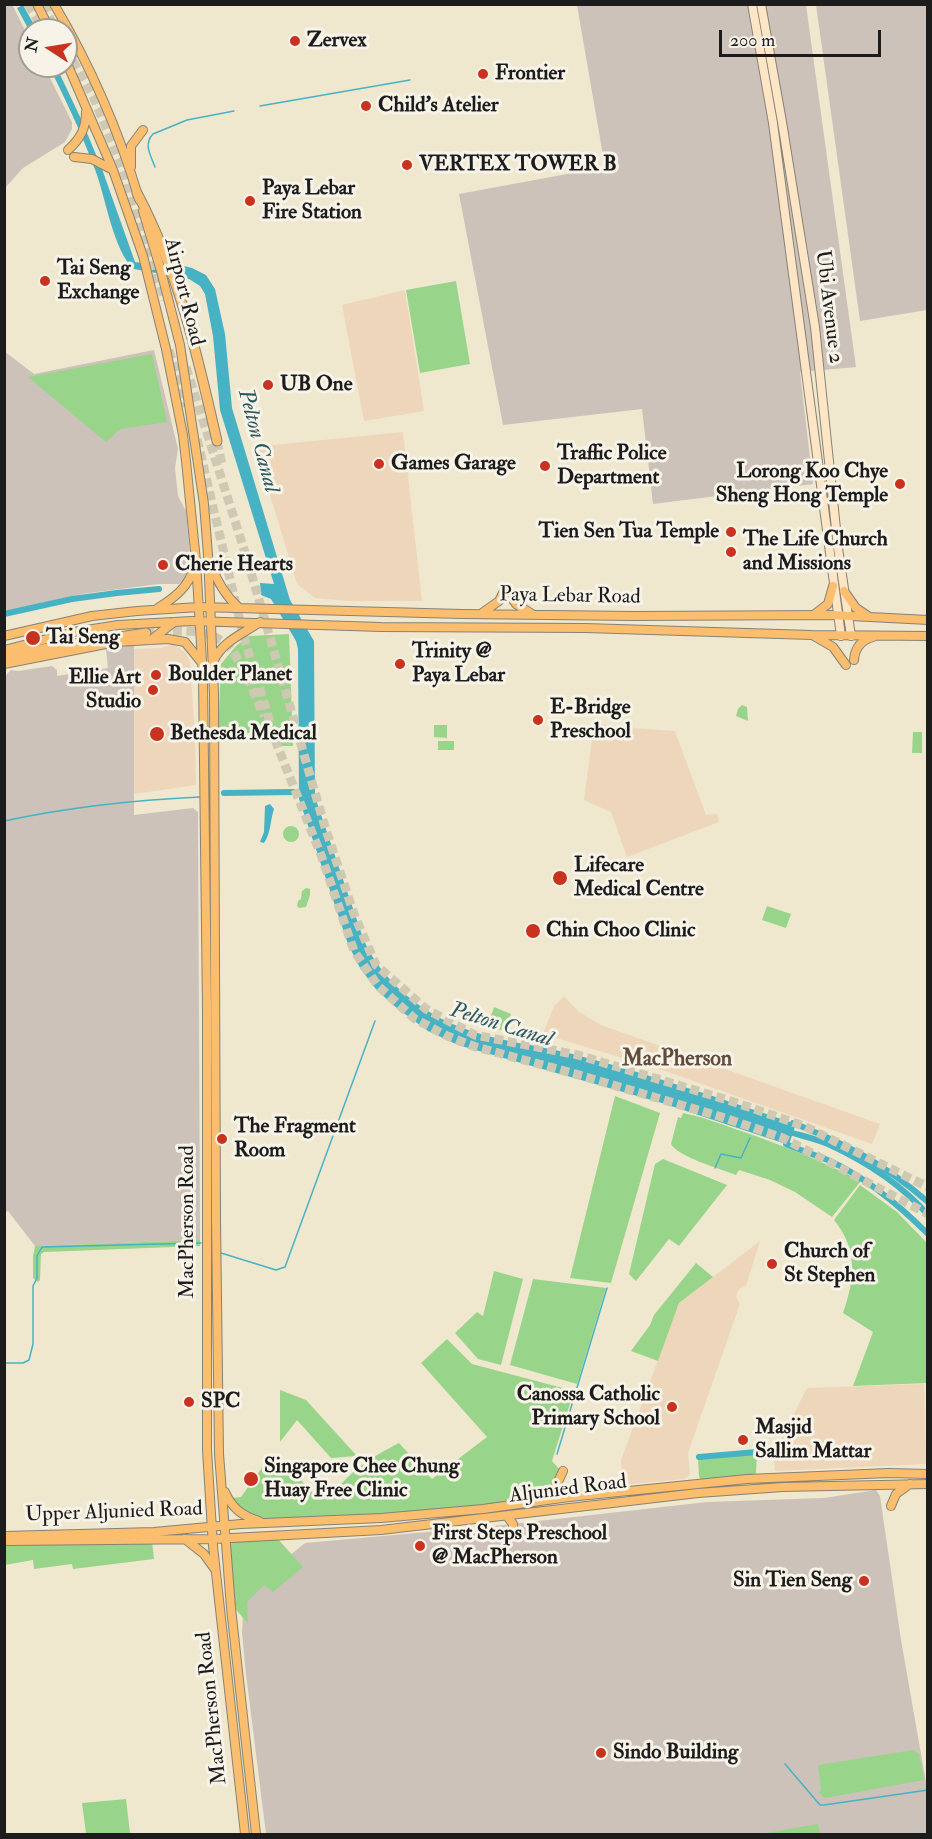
<!DOCTYPE html>
<html>
<head>
<meta charset="utf-8">
<style>
  body { margin:0 }
  #map { position:relative; width:932px; height:1839px; overflow:hidden; background:#efe8cf; font-family:"IM FELL Double Pica",serif }
  canvas { display:block }
  .frame { position:absolute; inset:0; border:6px solid #1c1c1c; pointer-events:none }
  .north { position:absolute; left:18px; top:18px; width:60px; height:60px; box-sizing:border-box; background:#f7f3e8; border:2px solid #9f9d96; border-radius:50%; rotate:282deg; font-size:16px; font-weight:700; line-height:24px; text-align:center; color:#1c1c1c }
  .north::after { content:''; display:block; margin:auto; width:21px; height:27px; background:#c8321e; clip-path:polygon(50% 0,100% 100%,50% 72%,0 100%) }
  .scale { position:absolute; left:719px; top:30px; width:162px; height:27px; box-sizing:border-box; border:3px solid #1c1c1c; border-top:0; padding-left:8px; font-size:18px; line-height:21px; white-space:nowrap; color:#1c1c1c; -webkit-text-stroke:4px #f7f3e8; paint-order:stroke }
</style>
</head>
<body>
<div id="map">
<canvas width="932" height="1839"></canvas>
<div class="frame"></div>
<div class="north">N</div>
<div class="scale">200 m</div>
</div>
<script>
const ctx = document.querySelector('canvas').getContext('2d');
ctx.lineJoin = 'round';
function fillPath(path, color) {
  ctx.fillStyle = color;
  ctx.fill(path, 'evenodd');
}
function strokePath(path, color, width, dash) {
  ctx.strokeStyle = color;
  ctx.lineWidth = width;
  ctx.lineCap = dash ? 'butt' : 'round';
  ctx.setLineDash(dash || []);
  ctx.stroke(path);
}
function drawText(font, color, halo, rows, align = 'center') {
  ctx.font = font + ' "IM FELL Double Pica",serif';
  ctx.lineWidth = 6;
  ctx.setLineDash([]);
  ctx.textBaseline = 'middle';
  ctx.strokeStyle = halo;
  ctx.fillStyle = color;
  for (const [text, x, y, turn = 0] of rows) {
    ctx.save();
    ctx.translate(x, y);
    ctx.rotate((+turn || 0) * Math.PI / 180);
    ctx.textAlign = isNaN(turn) ? turn : align;
    if (halo) ctx.strokeText(text, 0, 0);
    ctx.fillText(text, 0, 0);
    ctx.restore();
  }
}
fillPath(new Path2D(`
  M405 290 424 411 364 421 342 305Z
  M403 432 422 601H347L315 598 297 584 256 449 263 446Z
  M174 644 186 653 190 662 195 736 196 785 134 794V649L161 648Z
  M594 723 632 728 675 731 706 815 717 814 719 822 627 857 611 812 584 800Z
  M564 996 578 1011 601 1025 880 1124 872 1144 665 1071 543 1034 554 1006Z
  M760 1241 746 1286 739 1289 736 1297 740 1304 688 1453 690 1475 684 1479 623 1485 621 1460 679 1303Z
  M924 1384 926 1464 775 1471 774 1453 807 1388Z`), '#eed6bb');
fillPath(new Path2D(`
  M12 4 30 40V66H44L72 122V129L65 142 23 168 5 188 4 5Z
  M577 5H806L856 367 800 372 813 484 653 504 642 409 503 425 459 194 605 167Z
  M816 5H927V310L860 321Z
  M154 350 178 449 175 468 178 496 186 511 190 556 186 578 179 584H159L82 594 5 611 4 351 34 374Z
  M134 645V815L193 808 198 812 200 1240 35 1246 8 1211 5 1213 6 675 11 670 18 671 52 666 57 670V676L108 668 106 649Z
  M876 1490 880 1496 901 1640 927 1788V1834H266L246 1674 242 1632 244 1596 262 1578 305 1543 494 1526 707 1502 824 1498Z`), '#ccc2b9');
fillPath(new Path2D(`
  M456 281 470 364 420 373 406 290Z
  M152 354 167 422 120 429 106 442 28 377Z
  M289 634 293 746H281L280 733H218L221 664 236 646 249 636Z
  M742 705 747 707 748 721 736 716 738 709Z
  M434 725H447V738L434 737Z
  M913 732H922V753H912Z
  M438 741H454V750H438Z
  M283 834a8 8 0 1 1 16 0a8 8 0 1 1-16 0Z
  M306 888 310 889V895L306 907 299 908 297 906 298 901 301 899 302 891Z
  M767 906 791 914 786 928 762 920Z
  M494 1007 511 1014 505 1029 492 1031 490 1019Z
  M615 1096 660 1113 611 1283 570 1278Z
  M683 1113C703 1117 721 1124 741 1131 782 1145 822 1161 861 1181L832 1217 795 1192 770 1180 739 1170 736 1175C721 1169 678 1157 671 1144L678 1117 681 1118Z
  M663 1159 727 1185 679 1246 669 1239 636 1281 629 1274 655 1164Z
  M860 1185 897 1212 927 1243V1383L853 1386 873 1332 843 1313C855 1279 858 1249 834 1220Z
  M200 1240V1246L44 1252 41 1254 40 1280 38 1282 33 1278V1256L35 1246Z
  M696 1263 713 1277 679 1303 658 1361 631 1351 650 1325 654 1315Z
  M494 1271 523 1279 501 1365 478 1359 455 1333 477 1312 483 1316Z
  M533 1279 606 1288 577 1384 510 1365Z
  M447 1339 472 1364 574 1391 552 1461 561 1471 551 1489 540 1499 404 1514 268 1521 243 1511 231 1498 241 1497 266 1462 283 1461 314 1494H333C352 1469 372 1457 399 1443L432 1479 487 1437 421 1363Z
  M280 1390 306 1400 357 1456 331 1458 297 1420 280 1442Z
  M757 1454 756 1473 752 1476 702 1480 699 1477 698 1458Z
  M277 1538 303 1567 273 1592 264 1585 247 1602 248 1624 234 1607 229 1544 233 1540Z
  M152 1541 154 1559 73 1569 72 1564 34 1569 33 1560 5 1565 4 1543Z
  M913 1750 919 1754 924 1780 825 1798 818 1792 821 1791 818 1765Z
  M126 1799 130 1833 86 1834 82 1803Z
  M818 1824 820 1834H761Z`), '#98d58a');
fillPath(new Path2D(`
  M23 5 37 30H30V32L17 8Z
  M49 66H56L82 121 102 169 135 262 176 268 184 266 192 268 206 275 215 289 225 334 232 408 290 600 314 641 315 797 363 938C378 974 410 1003 444 1020 486 1041 536 1044 580 1056 652 1075 722 1099 793 1123L786 1144 662 1103 458 1045 428 1031 393 1005 375 988 360 968 348 944 299 799 298 649 296 641 271 599 261 595 260 583 274 584 220 410 213 336 205 294 200 286 189 279 134 269C113 252 105 193 94 167 81 132 65 99 49 66Z
  M270 804 274 809C270 821 271 833 264 843L260 842 264 832 265 806Z`), '#47b2c4');
strokePath(new Path2D(`
  M260 106 410 80
  M155 167C151 156 143 144 153 134L187 120 234 111
  M4 821C70 807 133 800 200 797
  M715 1168 721 1154 741 1158 750 1138
  M221 1253 276 1270 285 1267 375 1021
  M4 1363H23L29 1360 33 1344V1286L37 1278V1256L42 1247 201 1243
  M557 1454 607 1288
  M785 1764 820 1805H824L928 1790`), '#47b2c4', 1.5);
strokePath(new Path2D(`
  M4 614 72 599 117 593 159 589
  M224 793 293 792
  M783 1130C798 1135 814 1138 828 1144 865 1161 901 1184 928 1215
  M928 1202C883 1163 848 1145 793 1123L786 1144C800 1150 815 1155 830 1161 867 1178 899 1205 928 1234
  M699 1457 757 1452`), '#47b2c4', 6);
strokePath(new Path2D(`
  M28 4 43 30
  M44 4 55 30
  M66 49 93 96 126 177 165 300
  M169 350 187 406
  M186 367 248 562 325 827 354 914 376 965 426 1009 475 1035 578 1055 731 1101 804 1126 928 1187
  M197 439 243 634 277 745 321 855 354 951 378 986 415 1019 447 1036 476 1047 572 1073 725 1118 783 1138 928 1214
  M217 441 222 465
  M146 633C172 631 206 626 227 645 240 656 256 699 264 716`), '#cfc9b4', 9, [9, 4.5]);
const secondary = new Path2D(`
  M752 4 773 123 841 636
  M761 4 782 122 815 327 838 548 851 636`);
const primary = new Path2D(`
  M37 4 50 30
  M54 4C90 65 119 131 139 199
  M66 61 113 170 143 256 166 349 183 435 186 461 196 561 203 678 207 1011V1450L213 1546 245 1834
  M68 150C80 139 86 129 86 112
  M74 157 92 159 113 170
  M131 167V146L143 130
  M143 211 161 271 180 345 204 504 208 555 214 694 216 1220 219 1454 231 1608 256 1834
  M212 566C217 582 226 596 239 608
  M844 591 856 608 868 616
  M158 608C174 598 189 587 194 567
  M482 613 499 601 505 589 516 604 532 614
  M815 614 828 604 833 586
  M4 636 92 616 137 611 199 607 462 614 634 616 831 615 928 620
  M814 636 833 647 846 665
  M151 640 174 622
  M4 650 74 632 118 625 192 621 381 627 585 628 812 635 928 636
  M214 660C223 641 243 634 260 622
  M854 660C855 648 861 640 873 637
  M4 664 116 642 168 639 185 642 202 663
  M225 1492C232 1508 242 1516 259 1521
  M545 1500 552 1495 563 1471
  M891 1506 896 1494 910 1484
  M507 1516 513 1524V1532
  M4 1536 154 1532 241 1524 381 1518 483 1509 569 1497 747 1479 889 1473 928 1474
  M185 1539 204 1554 214 1568
  M8 1541 213 1539 381 1530 698 1493 783 1487 928 1484`);
const motorway = new Path2D(`
  M137 193C178 270 198 357 217 441
  M4 657 53 647 146 633`);
strokePath(secondary, '#868276', 10);
strokePath(primary, '#868276', 10);
strokePath(motorway, '#868276', 11);
strokePath(secondary, '#fde5c5', 8);
strokePath(primary, '#fbbe6e', 8);
strokePath(motorway, '#fbbe6e', 9);
for (const [x, y, r, color] of [
  [295,41,6,"#c8321e"],
  [483,74,6,"#c8321e"],
  [366,106,6,"#c8321e"],
  [407,165,6,"#c8321e"],
  [250,201,6,"#c8321e"],
  [45,281,6,"#c8321e"],
  [268,385,6,"#c8321e"],
  [379,464,6,"#c8321e"],
  [545,466,6,"#c8321e"],
  [900,484,6,"#c8321e"],
  [731,532,6,"#c8321e"],
  [731,552,6,"#c8321e"],
  [163,565,6,"#c8321e"],
  [33,638,8,"#c8321e"],
  [400,664,6,"#c8321e"],
  [156,675,6,"#c8321e"],
  [153,690,6,"#c8321e"],
  [538,720,6,"#c8321e"],
  [157,734,8,"#c8321e"],
  [560,878,8,"#c8321e"],
  [533,931,8,"#c8321e"],
  [222,1139,6,"#c8321e"],
  [772,1264,6,"#c8321e"],
  [189,1402,6,"#c8321e"],
  [672,1407,6,"#c8321e"],
  [743,1440,6,"#c8321e"],
  [251,1479,8,"#c8321e"],
  [420,1546,6,"#c8321e"],
  [864,1581,6,"#c8321e"],
  [601,1753,6,"#c8321e"]
]) {
  const dot = new Path2D();
  dot.arc(x, y, r, 0, 2 * Math.PI);
  ctx.fillStyle = color;
  ctx.fill(dot);
  strokePath(dot, '#f7f3e8', 2);
}
drawText('bold 21px', '#1c1c1c', '#f7f3e8', [
  ["Zervex",307,41],
  ["Frontier",495,74],
  ["Child's Atelier",378,106],
  ["VERTEX TOWER B",419,165],
  ["Paya Lebar",262,189],
  ["Fire Station",262,213],
  ["Tai Seng",57,269],
  ["Exchange",57,293],
  ["UB One",280,385],
  ["Traffic Police",557,454],
  ["Department",557,478],
  ["Games Garage",391,464],
  ["Lorong Koo Chye",888,472,"right"],
  ["Sheng Hong Temple",888,496,"right"],
  ["Tien Sen Tua Temple",719,532,"right"],
  ["The Life Church",743,540],
  ["and Missions",743,564],
  ["Cherie Hearts",175,565],
  ["Tai Seng",46,638],
  ["Trinity @",412,652],
  ["Paya Lebar",412,676],
  ["Boulder Planet",168,675],
  ["Ellie Art",141,678,"right"],
  ["Studio",141,702,"right"],
  ["E-Bridge",550,708],
  ["Preschool",550,732],
  ["Bethesda Medical",170,734],
  ["Lifecare",574,866],
  ["Medical Centre",574,890],
  ["Chin Choo Clinic",546,931],
  ["The Fragment",234,1127],
  ["Room",234,1151],
  ["Church of",784,1252],
  ["St Stephen",784,1276],
  ["Canossa Catholic",660,1395,"right"],
  ["Primary School",660,1419,"right"],
  ["SPC",201,1402],
  ["Masjid",755,1428],
  ["Sallim Mattar",755,1452],
  ["Singapore Chee Chung",264,1467],
  ["Huay Free Clinic",264,1491],
  ["First Steps Preschool",432,1534],
  ["@ MacPherson",432,1558],
  ["Sin Tien Seng",852,1581,"right"],
  ["Sindo Building",613,1753]
], 'left');
drawText('21px', '#1c1c1c', '#f7f3e8', [
  ["Airport Road",183,292,76],
  ["Ubi Avenue 2",828,307,83],
  ["Paya Lebar Road",570,597,1],
  ["MacPherson Road",188,1222,-90],
  ["Aljunied Road",568,1490,-7],
  ["Upper Aljunied Road",114,1513,-2],
  ["MacPherson Road",213,1708,-96]
]);
drawText('italic 22px', '#2d585f', '#f7f3e8', [
  ["Pelton Canal",257,441,75],
  ["Pelton Canal",501,1026,17]
]);
drawText('bold 22px', '#614c3c', '#f7f3e8', [
  ["MacPherson",677,1060]
]);
</script>
</body>
</html>
